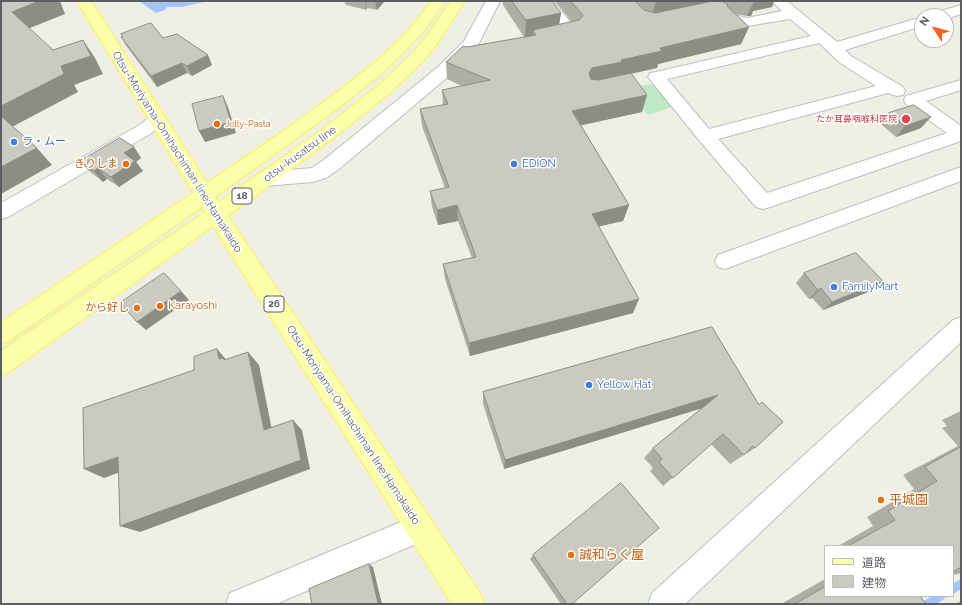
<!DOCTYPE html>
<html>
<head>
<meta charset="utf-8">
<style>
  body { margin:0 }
  #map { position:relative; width:962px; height:605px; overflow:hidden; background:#efefe3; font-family:Raleway,"Noto Sans JP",sans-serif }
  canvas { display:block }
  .frame { position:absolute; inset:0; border:2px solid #5b5e65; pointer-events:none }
  .legend { position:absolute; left:824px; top:545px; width:130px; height:52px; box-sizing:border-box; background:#fff; border:1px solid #bdbfc1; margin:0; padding:5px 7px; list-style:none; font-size:12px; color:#5b5e65 }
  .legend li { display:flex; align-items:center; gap:8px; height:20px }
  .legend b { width:20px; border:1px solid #bdbfc1 }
  .north { position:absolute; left:914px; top:8px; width:40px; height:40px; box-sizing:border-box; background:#fff; border:1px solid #bdbfc1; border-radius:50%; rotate:306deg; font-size:11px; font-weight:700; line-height:16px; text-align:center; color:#5b5e65 }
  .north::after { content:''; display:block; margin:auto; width:14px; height:18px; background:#f66123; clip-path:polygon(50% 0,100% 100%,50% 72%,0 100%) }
</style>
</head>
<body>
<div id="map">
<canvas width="962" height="605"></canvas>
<div class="frame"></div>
<ul class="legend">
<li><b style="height:5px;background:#faffa9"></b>道路</li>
<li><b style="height:11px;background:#cacac0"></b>建物</li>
</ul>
<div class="north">N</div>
</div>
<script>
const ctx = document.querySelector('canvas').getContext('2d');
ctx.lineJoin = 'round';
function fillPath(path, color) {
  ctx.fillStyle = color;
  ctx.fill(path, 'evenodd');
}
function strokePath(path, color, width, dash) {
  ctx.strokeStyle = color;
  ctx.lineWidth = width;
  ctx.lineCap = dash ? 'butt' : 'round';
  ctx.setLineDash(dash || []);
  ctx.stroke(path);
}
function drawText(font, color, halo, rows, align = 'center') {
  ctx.font = font + ' Raleway,"Noto Sans JP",sans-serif';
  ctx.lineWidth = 3;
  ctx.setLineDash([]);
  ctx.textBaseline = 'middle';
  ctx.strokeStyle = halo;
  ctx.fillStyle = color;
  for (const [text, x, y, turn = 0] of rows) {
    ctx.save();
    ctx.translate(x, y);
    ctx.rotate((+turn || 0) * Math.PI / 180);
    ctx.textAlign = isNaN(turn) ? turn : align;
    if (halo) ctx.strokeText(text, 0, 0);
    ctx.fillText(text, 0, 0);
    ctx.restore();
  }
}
fillPath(new Path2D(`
  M652 84 672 107 648 115 627 89Z`), '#bee9c7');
fillPath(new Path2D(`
  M139 1H208L182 7H167L165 10 156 13Z`), '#a4c4ff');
fillPath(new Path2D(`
  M961 579V589L953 594V584Z
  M932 596H946C941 605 931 604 922 604L924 601Z`), '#a4c4ff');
const minor = new Path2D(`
  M486 1H500L479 43 450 75 339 169 326 178 312 182 266 186 259 184 257 179 259 174 266 172 312 168 325 159 438 67 464 41Z
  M539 1H553L579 33 576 36 553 42 548 40 545 37 548 34 561 31Z
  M702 1H717L730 14 747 18 782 11 771 1H787L837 42 922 17V26L845 50 851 56 903 87 905 91 903 95 897 96 888 93 718 139 767 193 947 133 906 104 904 100 906 96 961 80V90L926 101 961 126V141L770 207 763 209 756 207 699 140 648 77 650 73 656 72 811 36 790 19 747 26 725 22 720 21ZM819 43 839 62 876 86 709 129 667 79Z
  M961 5V14L946 19V16H932L934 13Z
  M157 114 163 116 166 120 163 124 150 134 8 217 1 219V203L138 126 151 116Z
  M961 167V181L725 269 718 267 715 261 718 255Z
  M961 317V342L685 604H648L652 593 953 320Z
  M420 514 430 518 434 528 430 538 276 604H226L230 593Z`);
const major = new Path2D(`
  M77 1H91L207 183C244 158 281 133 317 107 359 76 402 45 431 1H445C413 52 367 87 319 122 285 147 250 172 215 197L219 202 324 128 379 85 412 54 426 37 451 1H465L437 44 423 61 391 92 336 136 228 216 480 593 484 604H452L213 226 9 372 1 375V351L205 212 202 207 9 341 1 344V322L193 193Z`);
strokePath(minor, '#bdbfc6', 2);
strokePath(major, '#fcf150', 2);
fillPath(minor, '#fff');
fillPath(major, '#faffa9');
fillPath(new Path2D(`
  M344 1H385L377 10 367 8V10L346 5Z
  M503 1H552L561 13 559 25 572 22 555 1H708L707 2 713 1H774L772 7 753 11 751 16H747L735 14 749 27 741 44 658 64 657 68 631 74 647 95 642 112 581 125 629 205 623 221 599 226 633 313 470 356 445 279 443 264 472 258 458 221 438 225 432 207 430 191 445 188 422 126 420 109 443 105 442 90 462 86 447 79 446 62 467 47 524 37 503 5Z
  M121 34 163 38 212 65 192 76 187 73 157 87 127 47 121 37H123Z
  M889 113 921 128 896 137 881 124Z
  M134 147 141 158 136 162 143 171 119 187 107 179 103 182 89 171 80 161Z
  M804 273 883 281 873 290 823 310 812 298 809 299 796 283Z
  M712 327 755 448 730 464 711 444 663 486 650 471 653 468 644 458 653 448 702 408 504 469 483 404V392Z
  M961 411V524L960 525 961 527V573L953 575V546H838L873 526 867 517 914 489 903 475 958 446 942 428 947 426 942 420Z
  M533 555 572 604H561L530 559Z
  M825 579V596L926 604H781Z
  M961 601V604H955Z`), '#aeaea5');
fillPath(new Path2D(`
  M39 1H60L65 14 25 30 12 12Z
  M365 1H366L367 8V10Z
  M375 1H385L377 10Z
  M656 1H708L706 7 651 18Z
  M754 1H774L772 7 753 11 751 16H747Z
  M561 13 558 30H533V36L525 37 526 20Z
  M749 27 741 44 658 64 657 68 619 76 589 86V73L592 68 660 48Z
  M83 40 95 58 103 74 74 85 78 92 10 128 1 118V106L61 66Z
  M208 55 212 65 192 76 187 66Z
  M182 63 187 73 157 87 151 76Z
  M647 95 642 112 569 128 572 111Z
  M223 96 228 107 236 133 205 142 199 131Z
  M931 117 921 128 896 137 905 126Z
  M134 147 141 158 136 162 143 171 119 187 111 177 124 153Z
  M37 148 52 165 1 194V167Z
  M98 168 107 179 103 182 94 171Z
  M457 205 458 221 438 225 437 210Z
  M629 205 623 221 588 229 592 214Z
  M883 281 873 290 823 310 832 302Z
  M821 288 812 298 809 299 818 290Z
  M181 291 189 300 146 330 137 322Z
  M639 299 633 313 470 356 469 343Z
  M217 349 229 363 219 359Z
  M248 352 259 365 274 440 264 430Z
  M718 395 706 407 504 469 505 460Z
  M293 420 302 430 310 469 140 532 120 526Z
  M118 457 137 466 104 478 84 469Z
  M369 564 373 567 382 604H375Z`), '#8d8d86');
const building = new Path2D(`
  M1 1H39L12 12 53 50 83 40 91 56 61 66 64 74 1 106Z
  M512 1H552L561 13 526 20Z
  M571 1H635L644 10 655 13 713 1H722L728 5 727 6 749 27 660 48 662 51 621 60 622 62 592 68 589 73 591 79 598 80 631 73 647 95 572 111 629 205 592 214 639 299 469 343 443 264 476 257 457 205 437 210 430 191 449 187 420 109 448 104 442 90 490 80 446 62 463 46 467 47 536 35 533 30 579 20 583 16Z
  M151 23 163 38 177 34 208 55 187 66 182 63 151 76 121 37 123 36 121 34Z
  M223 96 231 122 199 131 192 104Z
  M914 105 931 117 905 126 889 113Z
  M1 116 37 148 1 167Z
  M120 138 134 147 124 153 135 161 111 177 98 168 94 171 80 161Z
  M856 253 883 281 832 302 821 288 818 290 804 273Z
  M164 273 181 291 137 322 120 303Z
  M712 327 759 405 762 402 783 422 755 448 753 446 744 455 723 434 673 478 659 462 662 459 653 448 718 395 505 460 483 392Z
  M217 349 219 359 224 358V360L248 352 264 430 293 420 301 460 120 526 118 457 84 469 83 408 194 370V357Z
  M961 447V524L960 525 961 527V567L953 572V546H848L895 520 888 511 937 481 925 467Z
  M621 483 659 528 572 604H567L533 555Z
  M369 564 378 603 375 604H312L309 589Z
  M825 587V596H920L926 604H795Z`);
fillPath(building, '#cacac0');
strokePath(building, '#8d8d86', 1);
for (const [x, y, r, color] of [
  [906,119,5,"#e0444e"],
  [217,124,4,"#e8710a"],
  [14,142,4,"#3f7fe0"],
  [126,164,4,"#e8710a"],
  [514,164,4,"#3f7fe0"],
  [834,287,4,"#3f7fe0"],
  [160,306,4,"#e8710a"],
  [137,308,4,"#e8710a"],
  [589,385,4,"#3f7fe0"],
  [881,500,4,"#e8710a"],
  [571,555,4,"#e8710a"]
]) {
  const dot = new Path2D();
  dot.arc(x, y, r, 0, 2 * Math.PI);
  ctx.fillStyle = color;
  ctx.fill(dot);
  strokePath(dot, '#fff', 1.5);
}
drawText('9px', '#be3a42', '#fff', [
  ["たか耳鼻咽喉科医院",897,119]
], 'right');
drawText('9px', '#c56008', '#fff', [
  ["Jolly-Pasta",225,124]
], 'left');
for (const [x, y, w] of [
  [242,196,20],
  [274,304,20]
]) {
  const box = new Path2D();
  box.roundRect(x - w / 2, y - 8, w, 16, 3);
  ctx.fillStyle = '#fff';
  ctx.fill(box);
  strokePath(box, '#5b5e65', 1);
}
drawText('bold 10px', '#5b5e65', null, [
  ["18",242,196],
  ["26",274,304]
]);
drawText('11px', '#366cbe', '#fff', [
  ["ラ・ムー",22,142],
  ["EDION",522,164],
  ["FamilyMart",842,287],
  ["Yellow Hat",597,385]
], 'left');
drawText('11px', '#5b5e65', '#fff', [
  ["Otsu-Moriyama-Omihachiman line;Hamakaido",177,152,58],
  ["otsu-kusatsu line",300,154,-36],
  ["Otsu-Moriyama-Omihachiman line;Hamakaido",353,425,57]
]);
drawText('11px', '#c56008', '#fff', [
  ["きりしま",118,164],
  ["Karayoshi",168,306,"left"],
  ["から好し",129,308]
], 'right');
drawText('13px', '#c56008', '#fff', [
  ["平城園",889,500],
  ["誠和らく屋",579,555]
], 'left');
</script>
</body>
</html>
